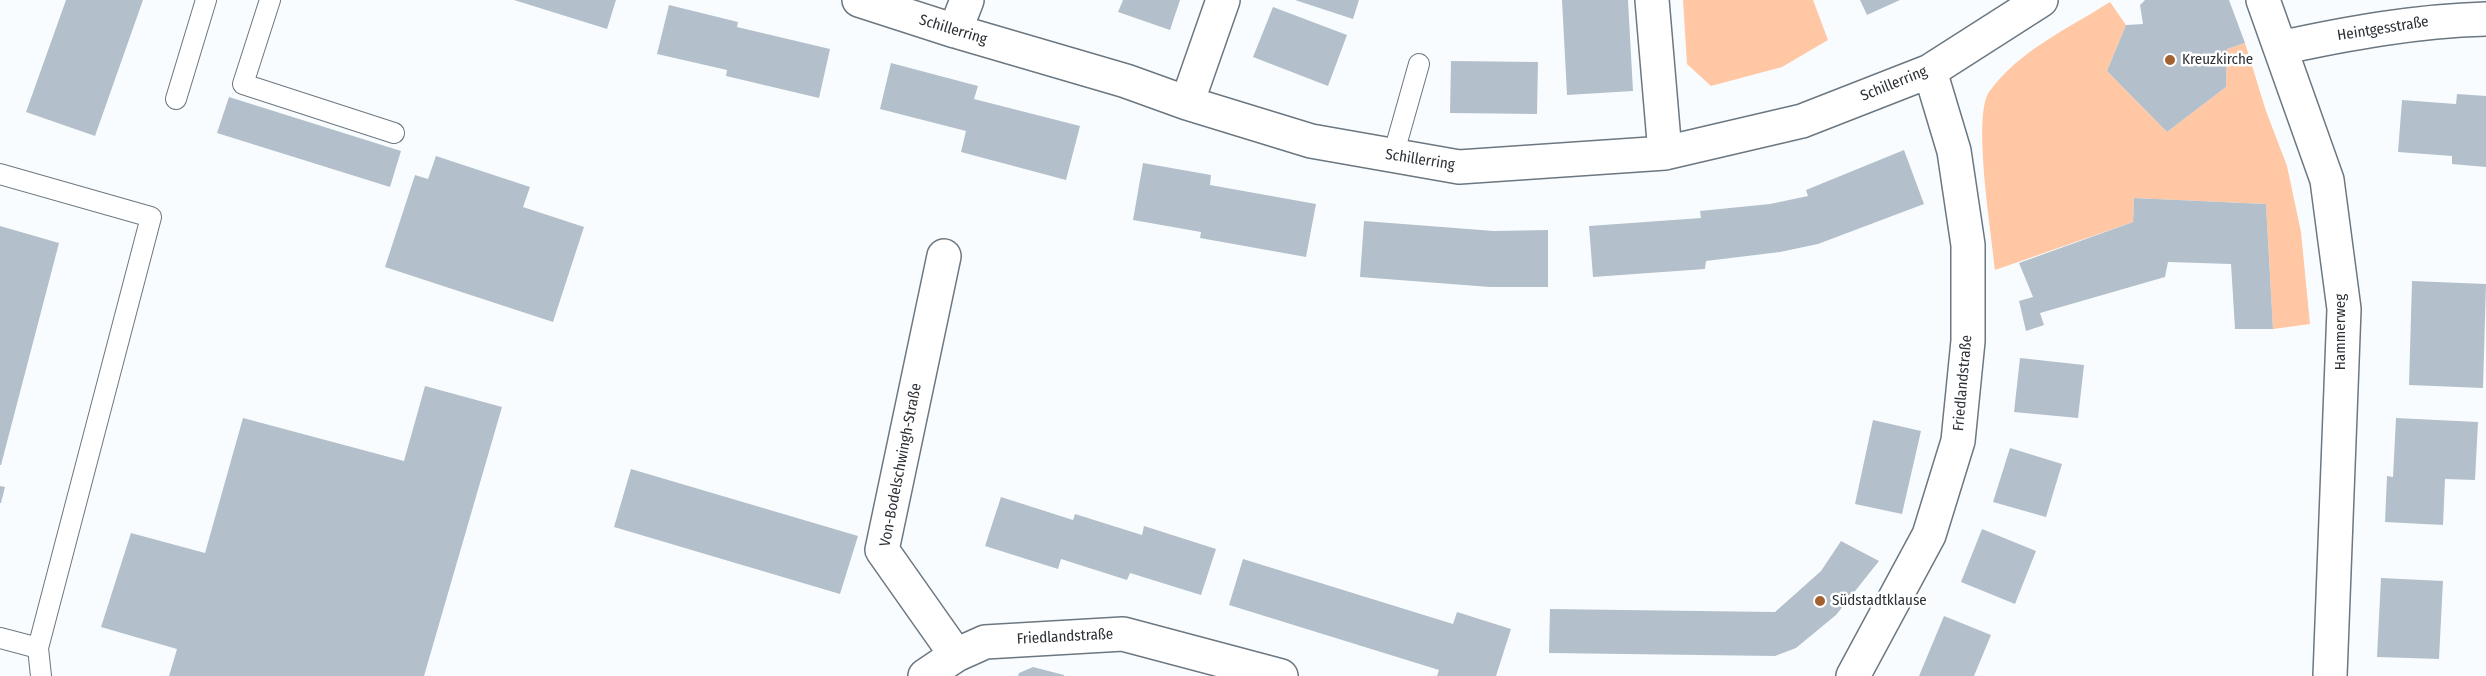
<!DOCTYPE html>
<html>
<head>
<meta charset="utf-8">
<style>
  body { margin:0 }
  canvas { display:block; background:#f9fcfe }
</style>
</head>
<body>
<canvas width="2486" height="676"></canvas>
<script>
const ctx = document.querySelector('canvas').getContext('2d');
ctx.lineJoin = 'round';
function fillPath(path, color) {
  ctx.fillStyle = color;
  ctx.fill(path, 'evenodd');
}
function strokePath(path, color, width, dash) {
  ctx.strokeStyle = color;
  ctx.lineWidth = width;
  ctx.lineCap = dash ? 'butt' : 'round';
  ctx.setLineDash(dash || []);
  ctx.stroke(path);
}
function drawText(font, color, halo, rows, align = 'center') {
  ctx.font = font + ' "Fira Sans Condensed",sans-serif';
  ctx.lineWidth = 5;
  ctx.setLineDash([]);
  ctx.textBaseline = 'middle';
  ctx.strokeStyle = halo;
  ctx.fillStyle = color;
  for (const [text, x, y, turn = 0] of rows) {
    ctx.save();
    ctx.translate(x, y);
    ctx.rotate((+turn || 0) * Math.PI / 180);
    ctx.textAlign = isNaN(turn) ? turn : align;
    if (halo) ctx.strokeText(text, 0, 0);
    ctx.fillText(text, 0, 0);
    ctx.restore();
  }
}
fillPath(new Path2D(`
  M1683 0H1813L1828 40 1782 67 1711 86 1687 64Z
  M2110 2 2126 25 2107 71 2167 132 2226 87 2227 49 2245 43 2266 111 2287 166 2301 232 2310 324 2273 329 2266 204 2134 198 2133 222 1995 270C1992 236 1972 117 1989 92 2018 51 2069 28 2110 2Z`), '#ffc7a3');
fillPath(new Path2D(`
  M66 0H143L95 136 26 112Z
  M514 0H616L607 29Z
  M1123 0H1180L1170 30 1118 12Z
  M1295 0H1359L1353 19Z
  M1562 0H1628L1633 91 1567 95Z
  M1860 0H1900L1867 15Z
  M2145 0H2229L2245 43 2227 49 2226 87 2167 132 2107 71 2126 25 2143 24 2140 5Z
  M669 5 738 22 737 27 830 49 819 98 726 76 727 70 657 54Z
  M1273 7 1347 35 1328 86 1253 57Z
  M1451 61 1538 62 1537 114 1450 113Z
  M891 63 978 86 974 99 1080 126 1066 180 961 152 966 131 880 109Z
  M2457 94 2486 96V167L2452 164V156L2398 152 2402 100 2456 104Z
  M229 97 401 151 390 187 217 133Z
  M1904 150 1924 204 1818 244 1780 252 1706 261 1705 269 1593 277 1589 226 1701 218 1700 211 1770 204 1808 196 1806 190Z
  M436 156 530 187 523 207 584 227 553 322 385 267 415 175 428 179Z
  M1143 163 1211 175 1210 185 1316 204 1306 257 1200 238 1201 232 1133 220Z
  M2134 198 2266 204 2273 329H2235L2231 264 2168 262 2165 277 2040 313 2044 325 2026 331 2019 301 2033 297 2019 263 2133 222Z
  M1364 221 1494 231 1548 230V287H1490L1360 277Z
  M0 226 59 243 1 465H0Z
  M2412 281 2486 284 2483 388 2409 385Z
  M2020 358 2084 365 2078 418 2014 412Z
  M425 386 502 407 424 676H169L177 649 101 627 131 533 205 553 243 418 404 461Z
  M2396 418 2478 422 2475 480 2445 479 2443 525 2385 522 2387 476 2393 477Z
  M1873 420 1921 431 1902 514 1855 504Z
  M2010 448 2062 464 2046 517 1993 502Z
  M631 469 858 536 840 594 614 527Z
  M0 486 5 487 1 503H0Z
  M1001 497 1073 520 1075 514 1142 535 1144 526 1216 549 1201 595 1130 573 1127 580 1061 559 1058 569 985 546Z
  M1982 529 2036 551 2015 604 1961 582Z
  M1841 541 1879 561 1836 615 1796 648 1775 656 1549 653 1550 609 1775 612 1821 571Z
  M1243 559 1453 624 1457 612 1511 629 1496 676H1437L1439 670 1229 605Z
  M2381 578 2443 581 2439 659 2377 657Z
  M1944 616 1991 635 1974 676H1919Z
  M1033 667 1064 675V676H1018L1019 673Z`), '#b3c0cb');
const lane = new Path2D(`
  M270 0 243 84 394 133
  M176 99 206 0
  M1393 156 1419 64
  M0 174 151 217 38 648 41 676
  M0 638 38 648`);
const street = new Path2D(`
  M859 0 955 31 1126 81 1187 103 1311 141 1459 167 1665 153 1802 121 1930 71 2041 0
  M1652 0 1665 153
  M2263 0 2327 180 2344 309 2330 676
  M955 31 967 0
  M2280 48C2349 33 2416 21 2486 19
  M1187 103 1223 0
  M944 256 882 550 956 655
  M925 676 956 655 985 642 1123 634 1281 676
  M1853 676 1929 535 1958 441 1968 341V245L1954 151 1930 71`);
strokePath(lane, '#6b7781', 22);
strokePath(street, '#6b7781', 36);
strokePath(lane, '#fff', 20);
strokePath(street, '#fff', 33);
for (const [x, y, r, color] of [
  [2170,60,6,"#a46130"],
  [1820,601,6,"#a46130"]
]) {
  const dot = new Path2D();
  dot.arc(x, y, r, 0, 2 * Math.PI);
  ctx.fillStyle = color;
  ctx.fill(dot);
  strokePath(dot, '#fff', 2);
}
drawText('15px', '#2c3136', '#fff', [
  ["Heintgesstraße",2383,29,-9],
  ["Schillerring",953,30,17],
  ["Schillerring",1894,84,-22],
  ["Schillerring",1420,160,9],
  ["Hammerweg",2341,332,-90],
  ["Friedlandstraße",1963,383,-85],
  ["Von-Bodelschwingh-Straße",901,465,-79],
  ["Friedlandstraße",1065,637,-3]
]);
drawText('15px', '#2c3136', '#fff', [
  ["Kreuzkirche",2182,60],
  ["Südstadtklause",1832,601]
], 'left');
</script>
</body>
</html>
